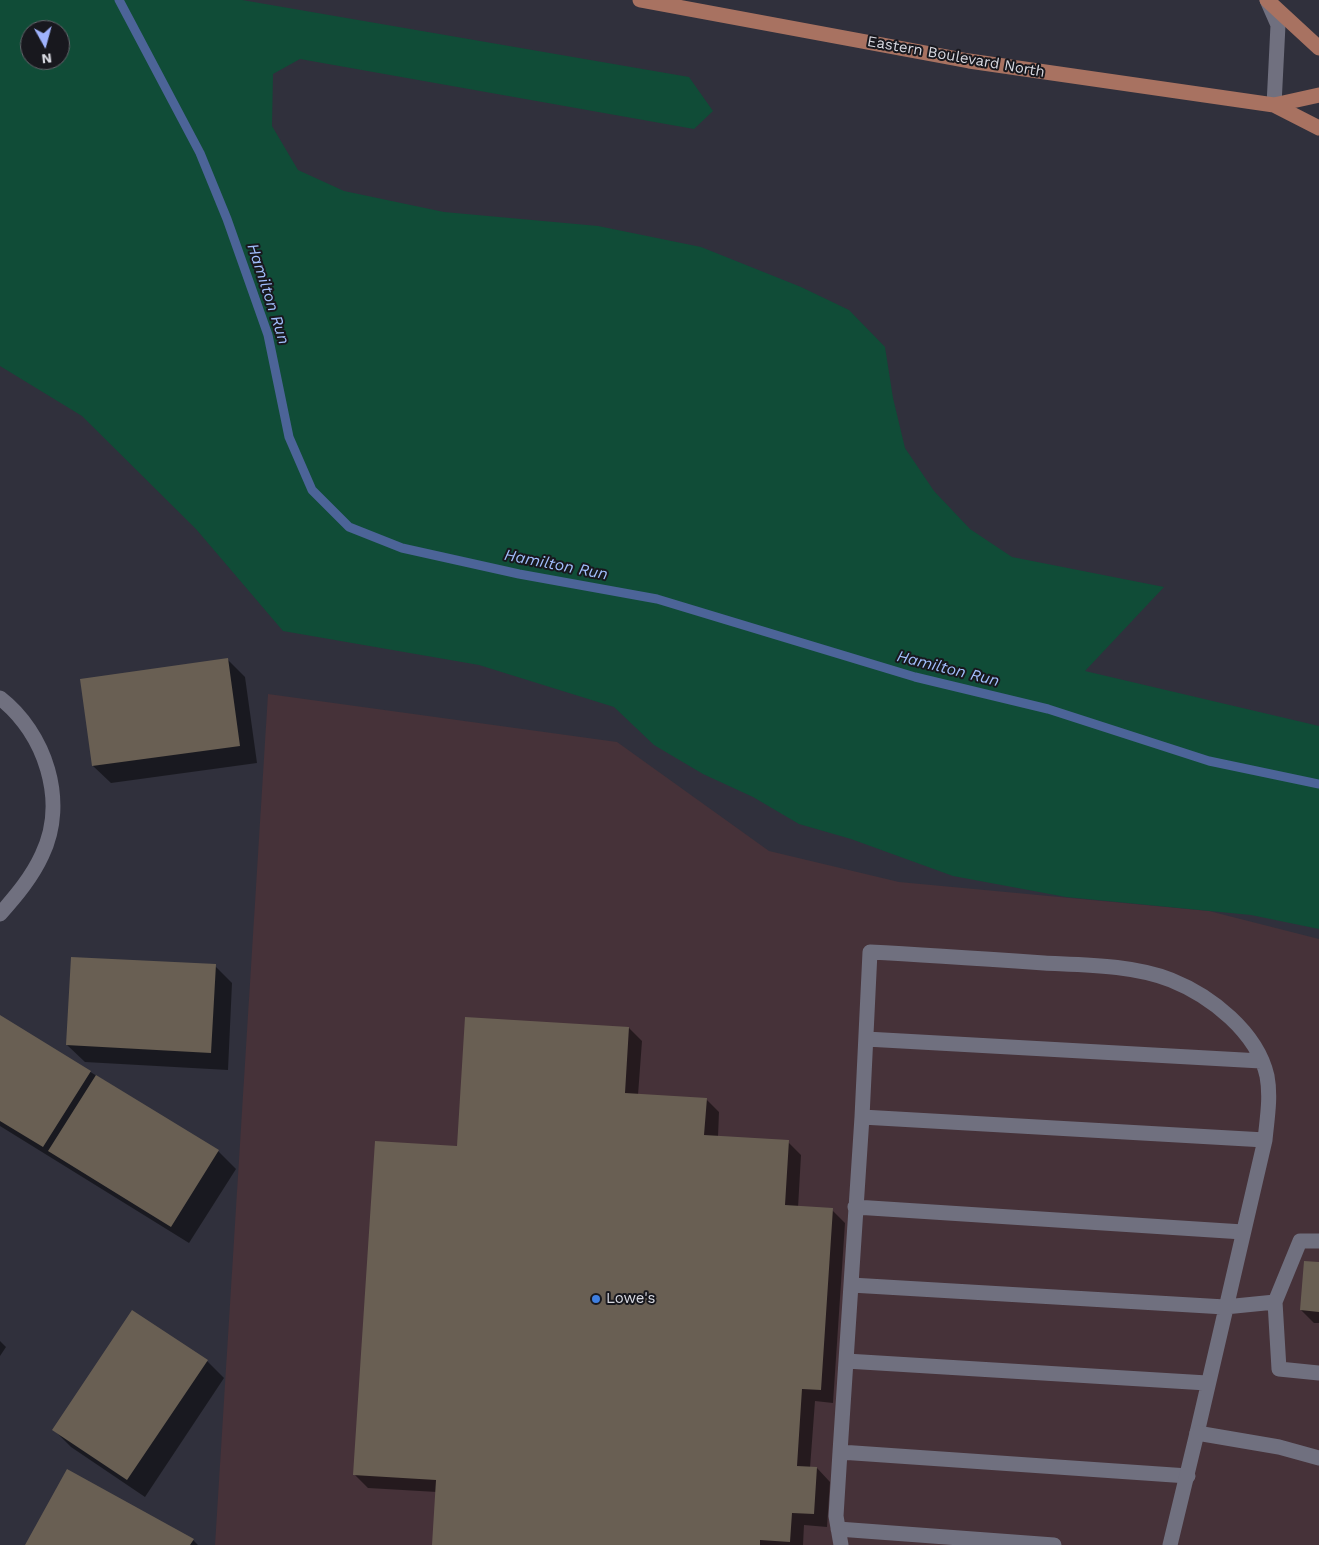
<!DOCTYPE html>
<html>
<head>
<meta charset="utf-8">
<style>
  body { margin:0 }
  #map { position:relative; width:1319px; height:1545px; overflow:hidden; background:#30303c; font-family:"Work Sans",sans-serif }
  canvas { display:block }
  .north { position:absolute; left:20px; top:20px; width:50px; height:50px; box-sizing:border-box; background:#18181e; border:1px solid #65656c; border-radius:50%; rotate:173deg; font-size:14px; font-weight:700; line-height:20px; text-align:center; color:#d8d9e1 }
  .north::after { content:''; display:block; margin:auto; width:18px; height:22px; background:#9fb3fd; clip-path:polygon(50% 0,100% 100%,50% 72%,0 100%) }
</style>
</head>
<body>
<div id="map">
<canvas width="1319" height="1545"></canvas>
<div class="north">N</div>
</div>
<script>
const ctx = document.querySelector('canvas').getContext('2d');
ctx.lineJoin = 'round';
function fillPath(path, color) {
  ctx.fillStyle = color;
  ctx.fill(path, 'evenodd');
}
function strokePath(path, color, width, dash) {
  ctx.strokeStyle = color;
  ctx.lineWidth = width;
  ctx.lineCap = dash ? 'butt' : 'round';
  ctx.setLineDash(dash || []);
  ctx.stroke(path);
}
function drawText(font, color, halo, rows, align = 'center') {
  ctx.font = font + ' "Work Sans",sans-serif';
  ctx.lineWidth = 4;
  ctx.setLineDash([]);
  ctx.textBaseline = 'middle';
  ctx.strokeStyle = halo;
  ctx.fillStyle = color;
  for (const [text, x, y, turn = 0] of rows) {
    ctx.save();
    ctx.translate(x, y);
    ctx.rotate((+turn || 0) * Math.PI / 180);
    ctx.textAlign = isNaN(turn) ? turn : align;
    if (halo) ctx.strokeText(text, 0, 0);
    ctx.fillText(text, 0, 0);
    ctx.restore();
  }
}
fillPath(new Path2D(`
  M268 694 617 742 769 851 899 882 1209 911 1319 939V1545H215Z`), '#463239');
fillPath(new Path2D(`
  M0 0H242L689 77 713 111 694 129 300 59 273 74 272 126 298 170 344 191 444 212 598 226 701 247 801 287 849 310 885 347 893 398 905 448 934 491 970 529 1012 557 1164 587 1085 671 1319 726V929L1251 915 1066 897 953 876 851 839 799 824 753 797 703 774 654 745 614 707 479 665 283 631 196 529 82 416 0 366ZM30 30H60V60H30Z`), '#104c37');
fillPath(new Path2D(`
  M227 659 245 677 257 763 111 783 93 766 81 680Z
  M215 966 232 983 228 1070 85 1062 67 1045Z
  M0 1016 218 1151 236 1169 189 1243 0 1126Z
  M629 1028 642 1041 638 1095 706 1099 719 1112 718 1137 788 1142 801 1155 798 1208 832 1210 845 1223 833 1403 815 1401 810 1468H817L830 1482 827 1527 804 1525 803 1545H433L437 1492 368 1488 355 1475 458 1147Z
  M1319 1263V1323H1314L1301 1310Z
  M0 1341 6 1347 0 1356Z
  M207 1361 224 1378 145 1497 71 1447 54 1430Z
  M193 1540 198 1545H26Z`), '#0007');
strokePath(new Path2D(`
  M119 0 200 153 227 219 268 335 289 437 312 490 349 527 402 548 519 574 657 599 915 677 1048 709 1209 761 1319 784`), '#4c6498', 9);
fillPath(new Path2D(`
  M228 658 240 746 92 766 80 679Z
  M71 957 216 964 211 1053 66 1045Z
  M0 1015 91 1071 43 1147 0 1121Z
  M465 1017 629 1027 625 1093 707 1098 704 1135 789 1140 785 1205 833 1208 821 1390 802 1389 797 1466 817 1467 814 1514 792 1513 790 1542 760 1540V1545H432L436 1480 353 1475 375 1141 457 1146Z
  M96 1075 219 1150 171 1227 48 1151Z
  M1304 1261 1319 1262V1312L1300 1310Z
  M132 1310 208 1360 127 1480 52 1430Z
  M67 1469 194 1539 190 1545H25Z`), '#695f53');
strokePath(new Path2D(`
  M866 1039 1261 1061
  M862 1117 1265 1140
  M855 1207 1243 1232
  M1319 1241H1300L1275 1302 1279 1369 1319 1373
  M851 1285 1225 1307 1275 1302
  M846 1361 1207 1383
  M840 1452 1188 1476
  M838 1529 1054 1545
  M841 1545 836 1516 840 1452 862 1117 870 952C928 955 986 959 1044 963 1085 965 1133 965 1171 980 1211 996 1257 1032 1267 1076 1271 1097 1267 1119 1265 1140L1197 1433`), '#70707f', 15);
strokePath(new Path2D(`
  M1267 0 1278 25 1274 105
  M0 698C45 733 68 801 42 855 32 877 16 896 0 914
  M1170 1545 1197 1433 1279 1447 1319 1458`), '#70707f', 15);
strokePath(new Path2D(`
  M640 0 969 61 1274 105 1319 128
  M1267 0 1319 48
  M1274 105 1319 95`), '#a87261', 15);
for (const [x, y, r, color] of [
  [596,1299,5,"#3f7fe0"]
]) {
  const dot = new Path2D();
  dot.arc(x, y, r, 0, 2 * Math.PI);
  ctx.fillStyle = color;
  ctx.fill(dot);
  strokePath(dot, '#18181e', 2);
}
drawText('15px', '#d8d9e1', '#18181e', [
  ["Eastern Boulevard North",956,57,10]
]);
drawText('15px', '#d8d9e1', '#18181e', [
  ["Lowe's",606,1299]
], 'left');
drawText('italic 16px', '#a1befc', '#18181e', [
  ["Hamilton Run",268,294,72],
  ["Hamilton Run",556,565,11],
  ["Hamilton Run",948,669,14]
]);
</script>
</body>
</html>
